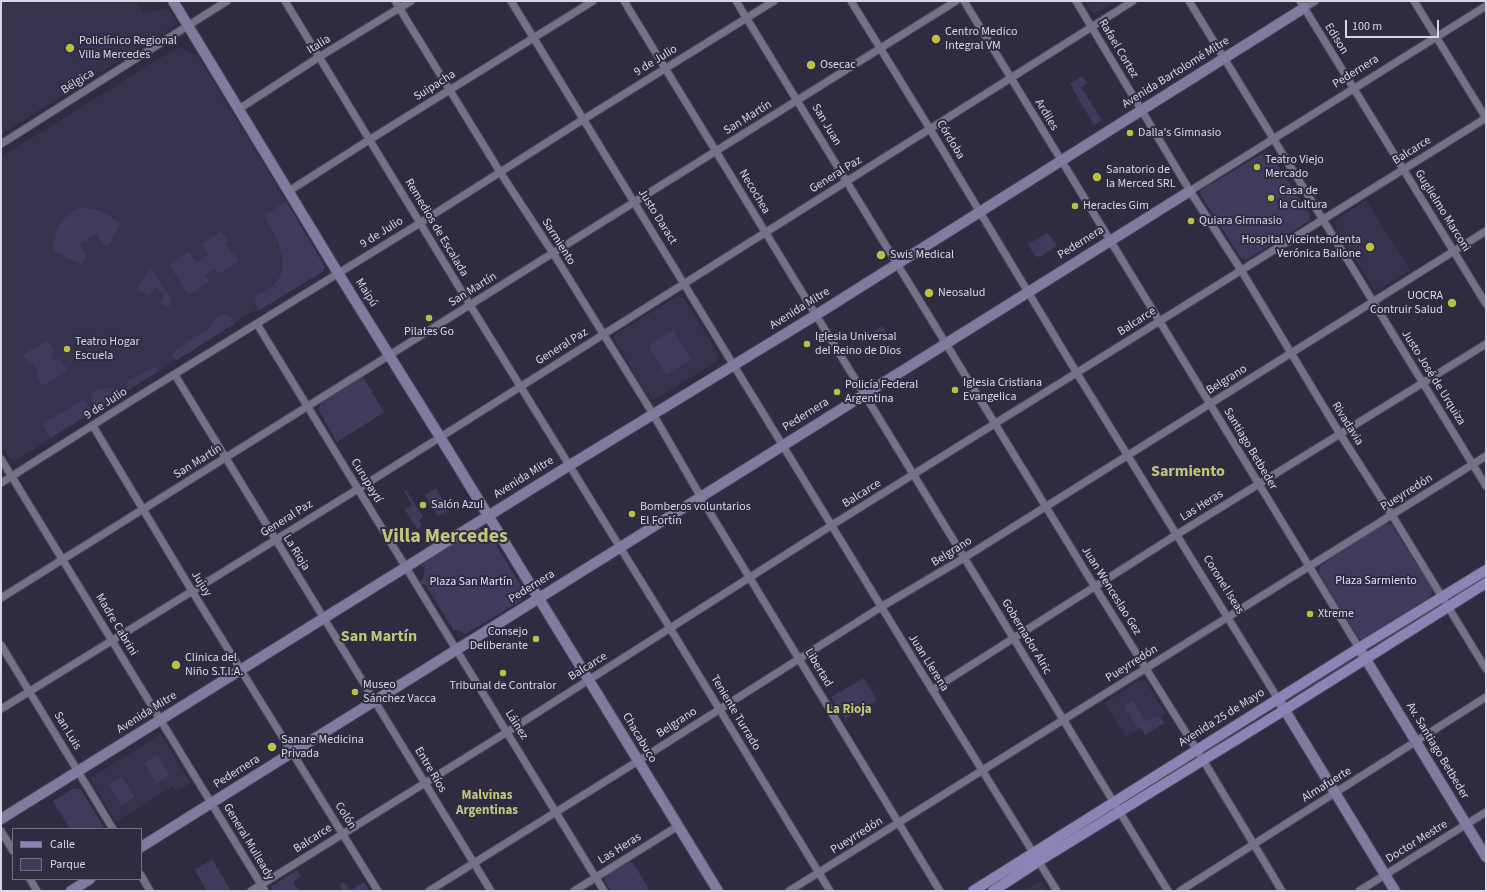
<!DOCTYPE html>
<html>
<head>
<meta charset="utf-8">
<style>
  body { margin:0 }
  #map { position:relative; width:1487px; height:892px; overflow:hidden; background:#2f2c41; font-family:"Source Sans 3",sans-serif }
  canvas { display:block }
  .frame { position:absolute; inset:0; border:2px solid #d7d6e4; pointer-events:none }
  .legend { position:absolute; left:12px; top:828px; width:130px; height:52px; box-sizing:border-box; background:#2f2c41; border:1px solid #727082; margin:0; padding:5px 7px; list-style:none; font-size:12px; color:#d7d6e4 }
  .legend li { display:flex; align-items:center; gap:8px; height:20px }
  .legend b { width:20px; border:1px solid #727082 }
  .scale { position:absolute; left:1345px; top:20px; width:94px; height:18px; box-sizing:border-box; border:2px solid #d7d6e4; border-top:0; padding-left:5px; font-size:12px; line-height:14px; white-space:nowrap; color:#d7d6e4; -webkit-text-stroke:3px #2f2c41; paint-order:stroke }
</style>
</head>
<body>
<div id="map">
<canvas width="1487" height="892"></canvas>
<div class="frame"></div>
<ul class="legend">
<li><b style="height:5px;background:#8c84b5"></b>Calle</li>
<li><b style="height:11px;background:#403b5c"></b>Parque</li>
</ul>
<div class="scale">100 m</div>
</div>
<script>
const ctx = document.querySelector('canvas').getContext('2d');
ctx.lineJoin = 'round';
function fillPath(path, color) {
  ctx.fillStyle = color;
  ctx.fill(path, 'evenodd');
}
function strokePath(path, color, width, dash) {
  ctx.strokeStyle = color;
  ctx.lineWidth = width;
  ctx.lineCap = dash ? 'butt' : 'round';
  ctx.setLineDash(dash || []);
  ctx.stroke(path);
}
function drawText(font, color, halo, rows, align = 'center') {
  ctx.font = font + ' "Source Sans 3",sans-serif';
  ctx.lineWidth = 4;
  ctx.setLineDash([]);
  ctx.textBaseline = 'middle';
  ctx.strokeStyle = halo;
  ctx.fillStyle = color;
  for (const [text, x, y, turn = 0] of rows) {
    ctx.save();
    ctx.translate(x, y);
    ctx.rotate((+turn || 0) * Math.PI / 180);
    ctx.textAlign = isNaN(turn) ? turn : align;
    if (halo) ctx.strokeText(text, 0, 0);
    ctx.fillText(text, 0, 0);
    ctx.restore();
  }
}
fillPath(new Path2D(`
  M1 1H136L143 12 168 8 176 20 175 26 1 134Z
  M1085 1H1116L1096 13 1092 12Z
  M178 47 198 56 286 201 264 216 273 231 281 254 282 266 279 278 270 288 253 297 257 309 15 461 9 458 1 445V157Z
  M1366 200 1410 270 1378 290 1374 289 1335 227 1336 226 1334 223 1336 222 1335 220Z
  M678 296 684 298 719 356 717 361 654 400 649 398 614 339 615 334Z
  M1140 680 1146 682 1166 714 1160 717 1164 723 1145 735 1141 728 1126 737 1104 703Z
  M159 735H161L191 783 176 792 173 786 116 822 91 780V778Z
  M1040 881 1046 891H1023Z`), '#37324e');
fillPath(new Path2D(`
  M1082 76 1087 83 1081 87 1102 120 1094 125 1070 84Z
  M1265 152 1270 153 1310 215 1309 221 1246 260 1241 258 1200 194 1201 190Z
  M286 201 325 267 322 272 258 311 253 297C261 293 270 289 276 282 292 264 274 232 264 216Z
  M79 208C97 207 106 212 120 224L108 247 102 244 97 234 80 244 87 256 82 265 54 251C53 231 62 216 79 208Z
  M221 232 228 241 225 243 232 253 234 252 239 261 219 274 215 268 205 275 209 282 189 295 169 265 189 252 197 263 208 255 202 244Z
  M1048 233 1057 246 1040 257 1035 256 1028 244Z
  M152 269 172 301 169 307 160 303 165 293 155 287 150 297 137 290 147 272Z
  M224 313 231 318 234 324 177 360 172 357 174 351 194 337 207 331 215 320Z
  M882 326 888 334 875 343 869 334Z
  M673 330 691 359 666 375 648 346Z
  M47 340 56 352 52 353V358L55 360 59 359V357L67 369V371L43 386 36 375 38 373 32 364 30 365 23 355Z
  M152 368H155L159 371 128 390 126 385 129 380Z
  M363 377 384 412 337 442 319 411 320 404Z
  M110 388 123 393 97 409C85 392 93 391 110 388Z
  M83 400 86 402 93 412 50 438 43 425 44 423Z
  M436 488 449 510 438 516 425 495Z
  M406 490 423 517 419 520 422 526 417 529 405 510 412 505 404 491Z
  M1385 523 1392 525 1433 590 1430 597 1365 640 1359 639 1319 573 1320 566Z
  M479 527 482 532 480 533 488 535 492 532 494 535 493 540 524 591 521 594 520 597 522 600 465 634 463 632 456 630 454 631 425 584H421L419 582 423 579 425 568 424 566 421 567V565Z
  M1433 608 1434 609 1376 646 1375 644Z
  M1350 660 1351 662 1292 698 1291 696Z
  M864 678 877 700 845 719 831 697Z
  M1133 701 1146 722 1156 716 1160 717 1164 723 1145 735 1141 728 1139 729 1124 706Z
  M157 755 170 775 156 784 144 763Z
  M122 777 135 797 121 805 109 785Z
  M74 788 81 790 105 829H70L53 801Z
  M212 859 231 891H207L195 870Z
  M628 862 633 863 650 891H611L604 880 605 876Z
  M297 870 301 876 293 882 299 891H272V886Z
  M344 882 350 891 364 882 369 891H343L340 885Z`), '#403b5c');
const street = new Path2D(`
  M285 1 470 305 670 628 830 891
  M395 1 500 172 553 253 653 414 706 506 940 891
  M511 1 920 670 1057 891
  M624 1 1168 891
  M736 1 1095 587 1203 760 1282 891
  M851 1 930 129 1081 380 1278 699
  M964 1 1359 648
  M1076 1 1190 191 1241 270 1340 434 1392 515 1486 669
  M1189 1 1486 486
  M1300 1 1486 304
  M1414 1 1486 118
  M1304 8 1315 1
  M239 109 319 57 411 1
  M1 144 227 1
  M289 191 369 140 593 1
  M1190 191 1486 6
  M257 324 604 891
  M175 375C280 547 386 719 491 891
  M93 426 192 591 378 891
  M1 459 265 891
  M1 483 131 401 420 223 576 124 774 1
  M1 598 956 1
  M1 645 113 829
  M932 690 1176 535 1486 344
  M1 709 358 489 1133 1
  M1 831 13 851
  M141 875 150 891
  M30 879 37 891
  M251 891 507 732 832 525 1486 118
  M429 891 638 761 881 607 959 561 1486 231
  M574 891 678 826
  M789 891 1486 456
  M1180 891 1486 697
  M1359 891 1486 812`);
const secondary = new Path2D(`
  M173 1 338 273 440 437 718 891
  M1359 648 1486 857
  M1278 699 1395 891
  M1 819 570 465 816 315 1304 8
  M141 847 1190 191
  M71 891 90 879`);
const primary = new Path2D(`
  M973 891 1359 648 1486 570
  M993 891 1039 861 1278 714 1486 583`);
strokePath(street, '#4d4a5d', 9);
strokePath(secondary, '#4d4a5d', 12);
strokePath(primary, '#4d4a5d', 12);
strokePath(street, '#747189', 7);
strokePath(secondary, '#807b9f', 10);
strokePath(primary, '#8c84b5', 10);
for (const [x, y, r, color] of [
  [936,39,5,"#bbc044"],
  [70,48,5,"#bbc044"],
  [811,65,5,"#bbc044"],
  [1130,133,4,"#bbc044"],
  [1257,167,4,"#bbc044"],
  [1097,177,5,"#bbc044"],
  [1271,198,4,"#bbc044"],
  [1075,206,4,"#bbc044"],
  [1191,221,4,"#bbc044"],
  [1370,247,5,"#bbc044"],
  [881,255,5,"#bbc044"],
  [929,293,5,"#bbc044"],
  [1452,303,5,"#bbc044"],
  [429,318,4,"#bbc044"],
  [807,344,4,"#bbc044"],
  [67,349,4,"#bbc044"],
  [955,390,4,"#bbc044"],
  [837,392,4,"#bbc044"],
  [423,505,4,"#bbc044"],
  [632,514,4,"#bbc044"],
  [1310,614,4,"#bbc044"],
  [536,639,4,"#bbc044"],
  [176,665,5,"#bbc044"],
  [503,673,4,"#bbc044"],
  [355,692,4,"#bbc044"],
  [272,747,5,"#bbc044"]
]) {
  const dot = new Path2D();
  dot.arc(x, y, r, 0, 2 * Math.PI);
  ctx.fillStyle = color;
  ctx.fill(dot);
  strokePath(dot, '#2f2c41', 1.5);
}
drawText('12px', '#d7d6e4', '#2f2c41', [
  ["Centro Medico",945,32],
  ["Integral VM",945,46],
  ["Policlínico Regional",79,41],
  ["Villa Mercedes",79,55],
  ["Osecac",820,65],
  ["Dalla's Gimnasio",1138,133],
  ["Teatro Viejo",1265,160],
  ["Mercado",1265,174],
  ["Sanatorio de",1106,170],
  ["la Merced SRL",1106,184],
  ["Casa de",1279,191],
  ["la Cultura",1279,205],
  ["Heracles Gim",1083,206],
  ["Quiara Gimnasio",1199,221],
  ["Hospital Viceintendenta",1361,240,"right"],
  ["Verónica Bailone",1361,254,"right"],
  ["Swis Medical",890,255],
  ["Neosalud",938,293],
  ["UOCRA",1443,296,"right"],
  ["Contruir Salud",1443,310,"right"],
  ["Pilates Go",429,332,"center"],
  ["Iglesia Universal",815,337],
  ["del Reino de Dios",815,351],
  ["Teatro Hogar",75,342],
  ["Escuela",75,356],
  ["Iglesia Cristiana",963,383],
  ["Evangelica",963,397],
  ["Policía Federal",845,385],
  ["Argentina",845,399],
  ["Salón Azul",431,505],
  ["Bomberos voluntarios",640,507],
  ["El Fortín",640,521],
  ["Xtreme",1318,614],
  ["Consejo",528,632,"right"],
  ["Deliberante",528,646,"right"],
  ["Clinica del",185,658],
  ["Niño S.T.I.A.",185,672],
  ["Museo",363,685],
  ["Sánchez Vacca",363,699],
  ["Tribunal de Contralor",503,686,"center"],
  ["Sanare Medicina",281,740],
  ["Privada",281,754]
], 'left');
drawText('12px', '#d7d6e4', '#2f2c41', [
  ["Edison",1336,39,58],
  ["Italia",319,45,-32],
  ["Rafael Cortez",1118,49,59],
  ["9 de Julio",656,61,-32],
  ["Pedernera",1356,72,-32],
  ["Avenida Bartolomé Mitre",1176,73,-32],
  ["Bélgica",78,82,-32],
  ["Suipacha",435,86,-32],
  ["Ardiles",1046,115,59],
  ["San Martín",748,118,-32],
  ["San Juan",826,125,59],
  ["Córdoba",950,140,59],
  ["Balcarce",1412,151,-32],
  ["General Paz",836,175,-32],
  ["Necochea",754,192,59],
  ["Guglielmo Marconi",1442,211,58],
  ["Justo Daract",657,217,58],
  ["Remedios de Escalada",436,228,59],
  ["9 de Julio",382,233,-32],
  ["Sarmiento",558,242,58],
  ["Pedernera",1081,243,-32],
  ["San Martín",473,290,-32],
  ["Maipú",366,293,58],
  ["Avenida Mitre",800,309,-32],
  ["Balcarce",1137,322,-33],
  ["General Paz",562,347,-32],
  ["Justo José de Urquiza",1433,378,58],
  ["Belgrano",1227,380,-32],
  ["9 de Julio",106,404,-33],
  ["Pedernera",806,415,-32],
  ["Rivadavia",1347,424,58],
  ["Santiago Betbeder",1250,449,59],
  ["San Martín",198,462,-32],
  ["Avenida Mitre",524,478,-32],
  ["Curupaytí",366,481,59],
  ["Pueyrredón",1407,493,-32],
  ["Balcarce",862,494,-32],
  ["Las Heras",1202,506,-32],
  ["General Paz",287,519,-32],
  ["Belgrano",952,552,-32],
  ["La Rioja",296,553,58],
  ["Jujuy",201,584,58],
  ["Coronel Iseas",1223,585,58],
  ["Pedernera",532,587,-32],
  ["Juan Wenceslao Gez",1111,591,58],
  ["Madre Cabrini",116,625,59],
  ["Gobernador Alric",1026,637,59],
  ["Juan Llerena",928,663,58],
  ["Pueyrredón",1132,664,-32],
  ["Balcarce",588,667,-32],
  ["Libertad",818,668,59],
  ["Avenida Mitre",147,713,-32],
  ["Teniente Turrado",735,713,59],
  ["Avenida 25 de Mayo",1222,718,-32],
  ["Belgrano",677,723,-33],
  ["Láinez",516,725,58],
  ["San Luis",67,731,59],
  ["Chacabuco",639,738,59],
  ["Av. Santiago Betbeder",1437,751,59],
  ["Entre Ríos",430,770,59],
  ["Pedernera",237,772,-32],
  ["Almafuerte",1327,785,-32],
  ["Colón",345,816,58],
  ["Pueyrredón",857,836,-32],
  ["Balcarce",313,839,-33],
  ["General Mulleady",248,842,59],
  ["Doctor Mestre",1417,842,-32],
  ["Las Heras",620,849,-32]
]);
drawText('12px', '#e0dcfb', '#2f2c41', [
  ["Plaza Sarmiento",1376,581],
  ["Plaza San Martín",471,582]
]);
drawText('bold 13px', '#c2c679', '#2f2c41', [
  ["La Rioja",849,710],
  ["Malvinas",487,796],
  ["Argentinas",487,811]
]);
drawText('bold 16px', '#c2c679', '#2f2c41', [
  ["Sarmiento",1188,472],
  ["San Martín",379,637]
]);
drawText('bold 20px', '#c2c679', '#2f2c41', [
  ["Villa Mercedes",445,538]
]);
</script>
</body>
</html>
